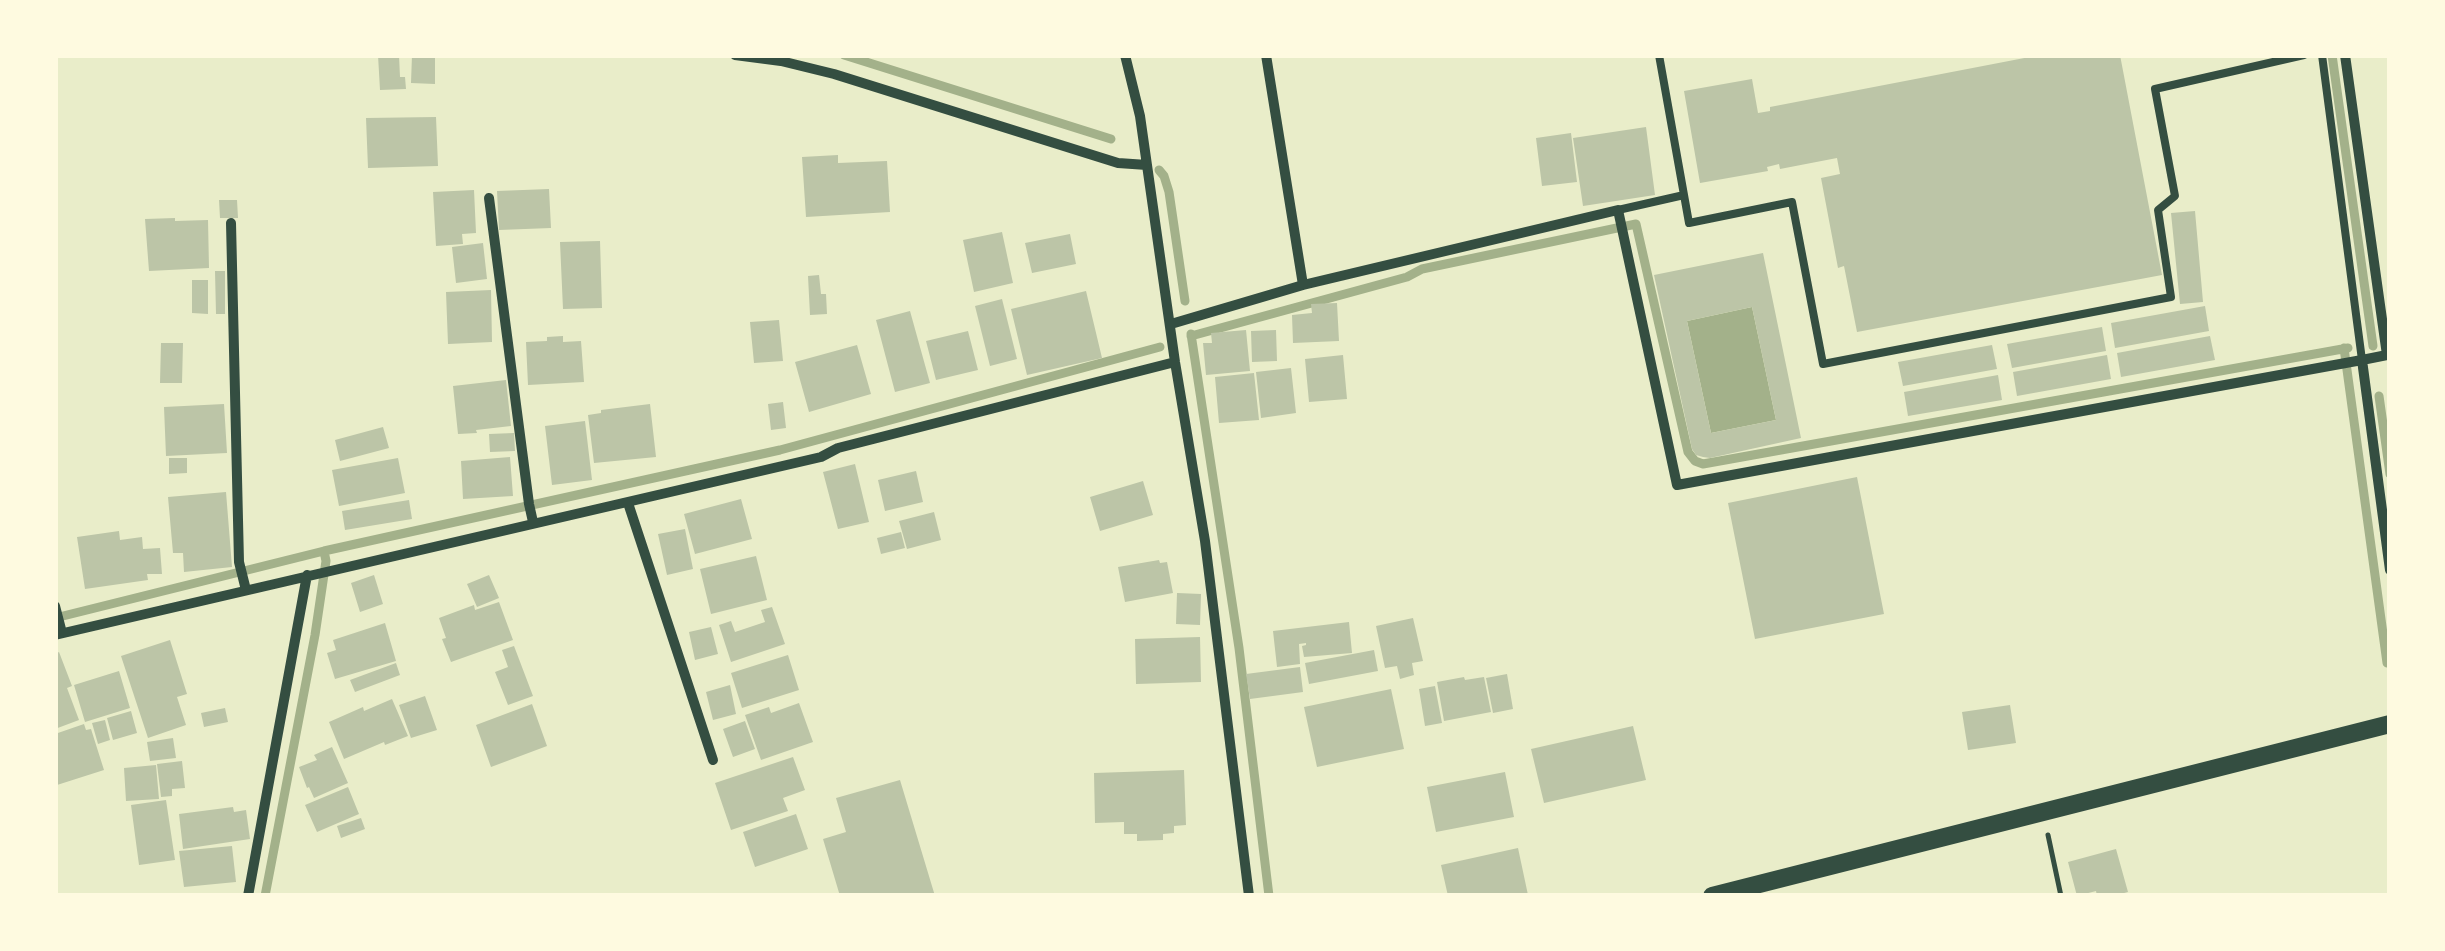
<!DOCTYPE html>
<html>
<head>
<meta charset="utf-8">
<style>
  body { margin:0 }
  #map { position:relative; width:2445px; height:951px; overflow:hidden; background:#e9edc9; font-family:"Archivo Narrow",sans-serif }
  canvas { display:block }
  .frame { position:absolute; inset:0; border:58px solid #fefae0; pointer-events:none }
</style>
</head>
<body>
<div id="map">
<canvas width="2445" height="951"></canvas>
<div class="frame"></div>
</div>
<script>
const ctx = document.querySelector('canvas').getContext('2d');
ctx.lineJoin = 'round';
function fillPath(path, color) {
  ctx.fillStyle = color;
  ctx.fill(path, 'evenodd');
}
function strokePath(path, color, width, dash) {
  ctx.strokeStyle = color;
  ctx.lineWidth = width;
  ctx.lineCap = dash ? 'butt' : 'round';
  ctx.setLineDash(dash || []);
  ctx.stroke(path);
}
fillPath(new Path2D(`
  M1752 307 1776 420 1711 433 1687 321Z`), '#a3b18a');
strokePath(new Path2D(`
  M844 55 1111 139
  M2332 55 2373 346
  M1159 170 1164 176 1169 192 1185 301
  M1191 334 1239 648 1269 896
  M1191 336 1407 277 1422 269 1636 224 1688 452 1695 461 1703 464 2348 348
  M2344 348 2387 663
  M2379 396 2390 474
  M55 618 324 551 780 450 1160 347
  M265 896 315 635 326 561 324 551`), '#a3b18a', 9);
fillPath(new Path2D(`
  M378 55H399L400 77H405L406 89 380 90Z
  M412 55H435V84L411 83Z
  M2040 55H2120L2162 275 1857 332 1844 266 1838 268 1821 178 1840 174 1837 158 1780 169 1779 164 1767 167 1768 171 1700 183 1684 91 1752 79 1758 113 1770 111V107Z
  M436 117 438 166 368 168 366 118Z
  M1646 127 1655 195 1583 206 1573 138Z
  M1571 133 1577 182 1542 186 1536 138Z
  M838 155V163L887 161 890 212 806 217 802 157Z
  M549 189 551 228 499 230 497 191Z
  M474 190 476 233 462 234 463 244 436 246 433 192Z
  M219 200H237L238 218H220Z
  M2195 211 2203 302 2180 304 2171 213Z
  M175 218V221L208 220 209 268 149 271 145 219Z
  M1002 232 1013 283 974 292 963 240Z
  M1070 234 1076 264 1032 273 1025 243Z
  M600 241 602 308 563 309 560 242Z
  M483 243 487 279 456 283 452 247Z
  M1763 253 1801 438 1710 458 1703 457 1696 455 1692 449 1654 275ZM1752 307 1776 420 1711 433 1687 321Z
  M215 271H225V314H216Z
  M819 275 821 294H826L827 314 810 315 808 276Z
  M192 280H208V314L192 313Z
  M491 290 492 342 448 344 446 292Z
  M1086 291 1102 358 1027 375 1011 309Z
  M1002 299 1017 359 990 366 975 306Z
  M1337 303 1339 341 1293 343 1292 315 1312 313 1311 304Z
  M2205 306 2209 331 2115 348 2111 323Z
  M910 311 930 383 895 392 876 320Z
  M779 320 783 361 754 363 750 322Z
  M2102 327 2106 351 2012 368 2007 344Z
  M1246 330 1250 371 1206 375 1203 343H1212L1211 333Z
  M1276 330 1277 361 1252 362 1251 331Z
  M968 331 978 370 936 380 926 341Z
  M563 336V342L581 341 584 382 528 385 526 342 547 341V337Z
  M2210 336 2215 360 2121 377 2117 353Z
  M161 343H183L182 383H160Z
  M857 345 871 394 809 412 795 362Z
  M1992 345 1997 369 1903 386 1898 362Z
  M1343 355 1347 399 1309 402 1305 359Z
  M2107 355 2111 379 2017 396 2013 372Z
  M1291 368 1296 413 1261 418 1256 372Z
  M1254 373 1259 420 1219 423 1215 377Z
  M1998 375 2002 400 1908 416 1904 392Z
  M506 380 511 426 476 430 477 433 458 434 453 386Z
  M783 402 786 428 771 430 768 404Z
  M224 404 227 453 166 456 164 407Z
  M650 404 656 457 594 463 588 415 601 413V410Z
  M585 421 592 480 552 485 545 426Z
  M383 427 389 448 340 461 335 440Z
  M514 433 515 451 490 452 489 434Z
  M510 457 513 496 463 499 461 461Z
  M169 458H187V473L169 474Z
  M398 458 405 493 339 506 332 470Z
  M855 464 869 522 838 529 823 472Z
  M916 471 923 502 885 511 878 480Z
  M1857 477 1884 614 1755 639 1728 503Z
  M1143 481 1153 515 1100 531 1090 497Z
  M226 492 232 567 184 572 183 553H173L168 497Z
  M741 499 752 539 695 554 684 514Z
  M409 500 412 519 345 530 342 511Z
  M934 512 941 540 907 549 899 521Z
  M685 529 693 569 667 575 658 534Z
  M119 531 120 540 142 537 143 549 160 548 162 574H147L148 580 85 589 77 537Z
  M901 532 905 548 881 554 877 538Z
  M756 556 767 600 711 614 700 569Z
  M1159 560 1160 563 1167 562 1173 593 1125 602 1118 567Z
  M374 575 383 604 360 612 351 583Z
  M489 575 499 598 477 607 467 584Z
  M1177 593 1201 594 1200 625 1176 624Z
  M499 602 513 640 451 662 442 639 446 638 439 618 474 605 475 610Z
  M772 607 785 644 731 662 719 625 731 621 735 632 765 622 761 610Z
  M1413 618 1423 661 1412 663 1414 675 1400 679 1397 666 1385 668 1376 626Z
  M1349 622 1352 653 1304 657 1302 646 1306 645V643L1299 644 1300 664 1277 667 1273 631Z
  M385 623 396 661 335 679 327 653 336 650 333 640Z
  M711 627 718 654 695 660 689 632Z
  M1200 637 1201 682 1136 684 1135 639Z
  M170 640 187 694 177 697 186 725 148 738 121 656Z
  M514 646 533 696 508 705 495 672 508 667 502 650Z
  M1374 650 1378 671 1309 684 1305 663Z
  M59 652 72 686 67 688 79 720 55 729V654Z
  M788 655 799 690 742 708 731 673Z
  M396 663 400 675 355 692 350 680Z
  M1300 667 1303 692 1250 699 1246 674Z
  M119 671 130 708 85 722 74 685Z
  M1507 674 1513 709 1493 713 1486 678Z
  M1464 677 1465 680 1484 677 1491 712 1444 721 1437 682Z
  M730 685 736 714 713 720 706 692Z
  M1435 686 1442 723 1425 726 1419 689Z
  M1391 689 1404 749 1317 767 1304 707Z
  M425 696 437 730 411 738 399 705Z
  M392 699 408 736 385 745 384 742 344 759 329 722 363 707 364 711Z
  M799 703 813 742 761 760 745 715 769 707 771 713Z
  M532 704 547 746 491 767 476 725Z
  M2010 705 2016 743 1968 750 1962 712Z
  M225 708 228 722 204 727 201 713Z
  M131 711 137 733 113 740 107 718Z
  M105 720 110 740 98 744 92 723Z
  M745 721 755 749 733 757 723 729Z
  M84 724 86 730 91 729 104 770 57 785 55 734Z
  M1633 726 1646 780 1544 803 1531 749Z
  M173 738 176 758 150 761 147 742Z
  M332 747 348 783 314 798 309 787 307 788 299 767 317 760 314 755Z
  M793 757 805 790 783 798 788 811 731 830 715 783Z
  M182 761 185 788 172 789V796L161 797 157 764Z
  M156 765 159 799 126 801 124 768Z
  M1184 770 1186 825 1174 826V833L1163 834V840L1137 841V834H1124V822L1095 823 1094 773Z
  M1505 772 1514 817 1436 832 1427 787Z
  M900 780 935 896H840L823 839 846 832 836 798Z
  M348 787 359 814 317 832 305 805Z
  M166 800 175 860 139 865 131 805Z
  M233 807 234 812 246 810 250 839 183 849 179 814Z
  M796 814 808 849 755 867 743 832Z
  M361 818 365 829 341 838 337 826Z
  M232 846 236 882 184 887 179 851Z
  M1518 848 1528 895 1448 896 1441 865Z
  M2116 849 2128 892 2113 896H2097L2096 891 2077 896 2068 862Z`), '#bcc5a7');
strokePath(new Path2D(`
  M2048 835 2061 896`), '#344e41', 5);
strokePath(new Path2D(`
  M1659 55 1689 223 1792 202 1823 364 2171 297 2158 210 2175 196 2155 89 2304 55
  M2322 55 2362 360
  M1618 210 1684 195`), '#344e41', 8);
strokePath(new Path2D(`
  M735 55 781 61 834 74 1118 163 1147 165
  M1125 55 1140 116 1175 362 1205 541 1249 896
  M1266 55 1303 285
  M2345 55 2387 355 2362 360
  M489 198 529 504 533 522
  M231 223 239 562 246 590
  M1171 324 1303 285 1618 210 1677 485 2362 360 2390 570
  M628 503 713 760
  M55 606 62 633
  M55 635 821 457 838 448 1175 362
  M248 896 307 575`), '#344e41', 10);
strokePath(new Path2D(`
  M1712 896 2390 724`), '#344e41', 18);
</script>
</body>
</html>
